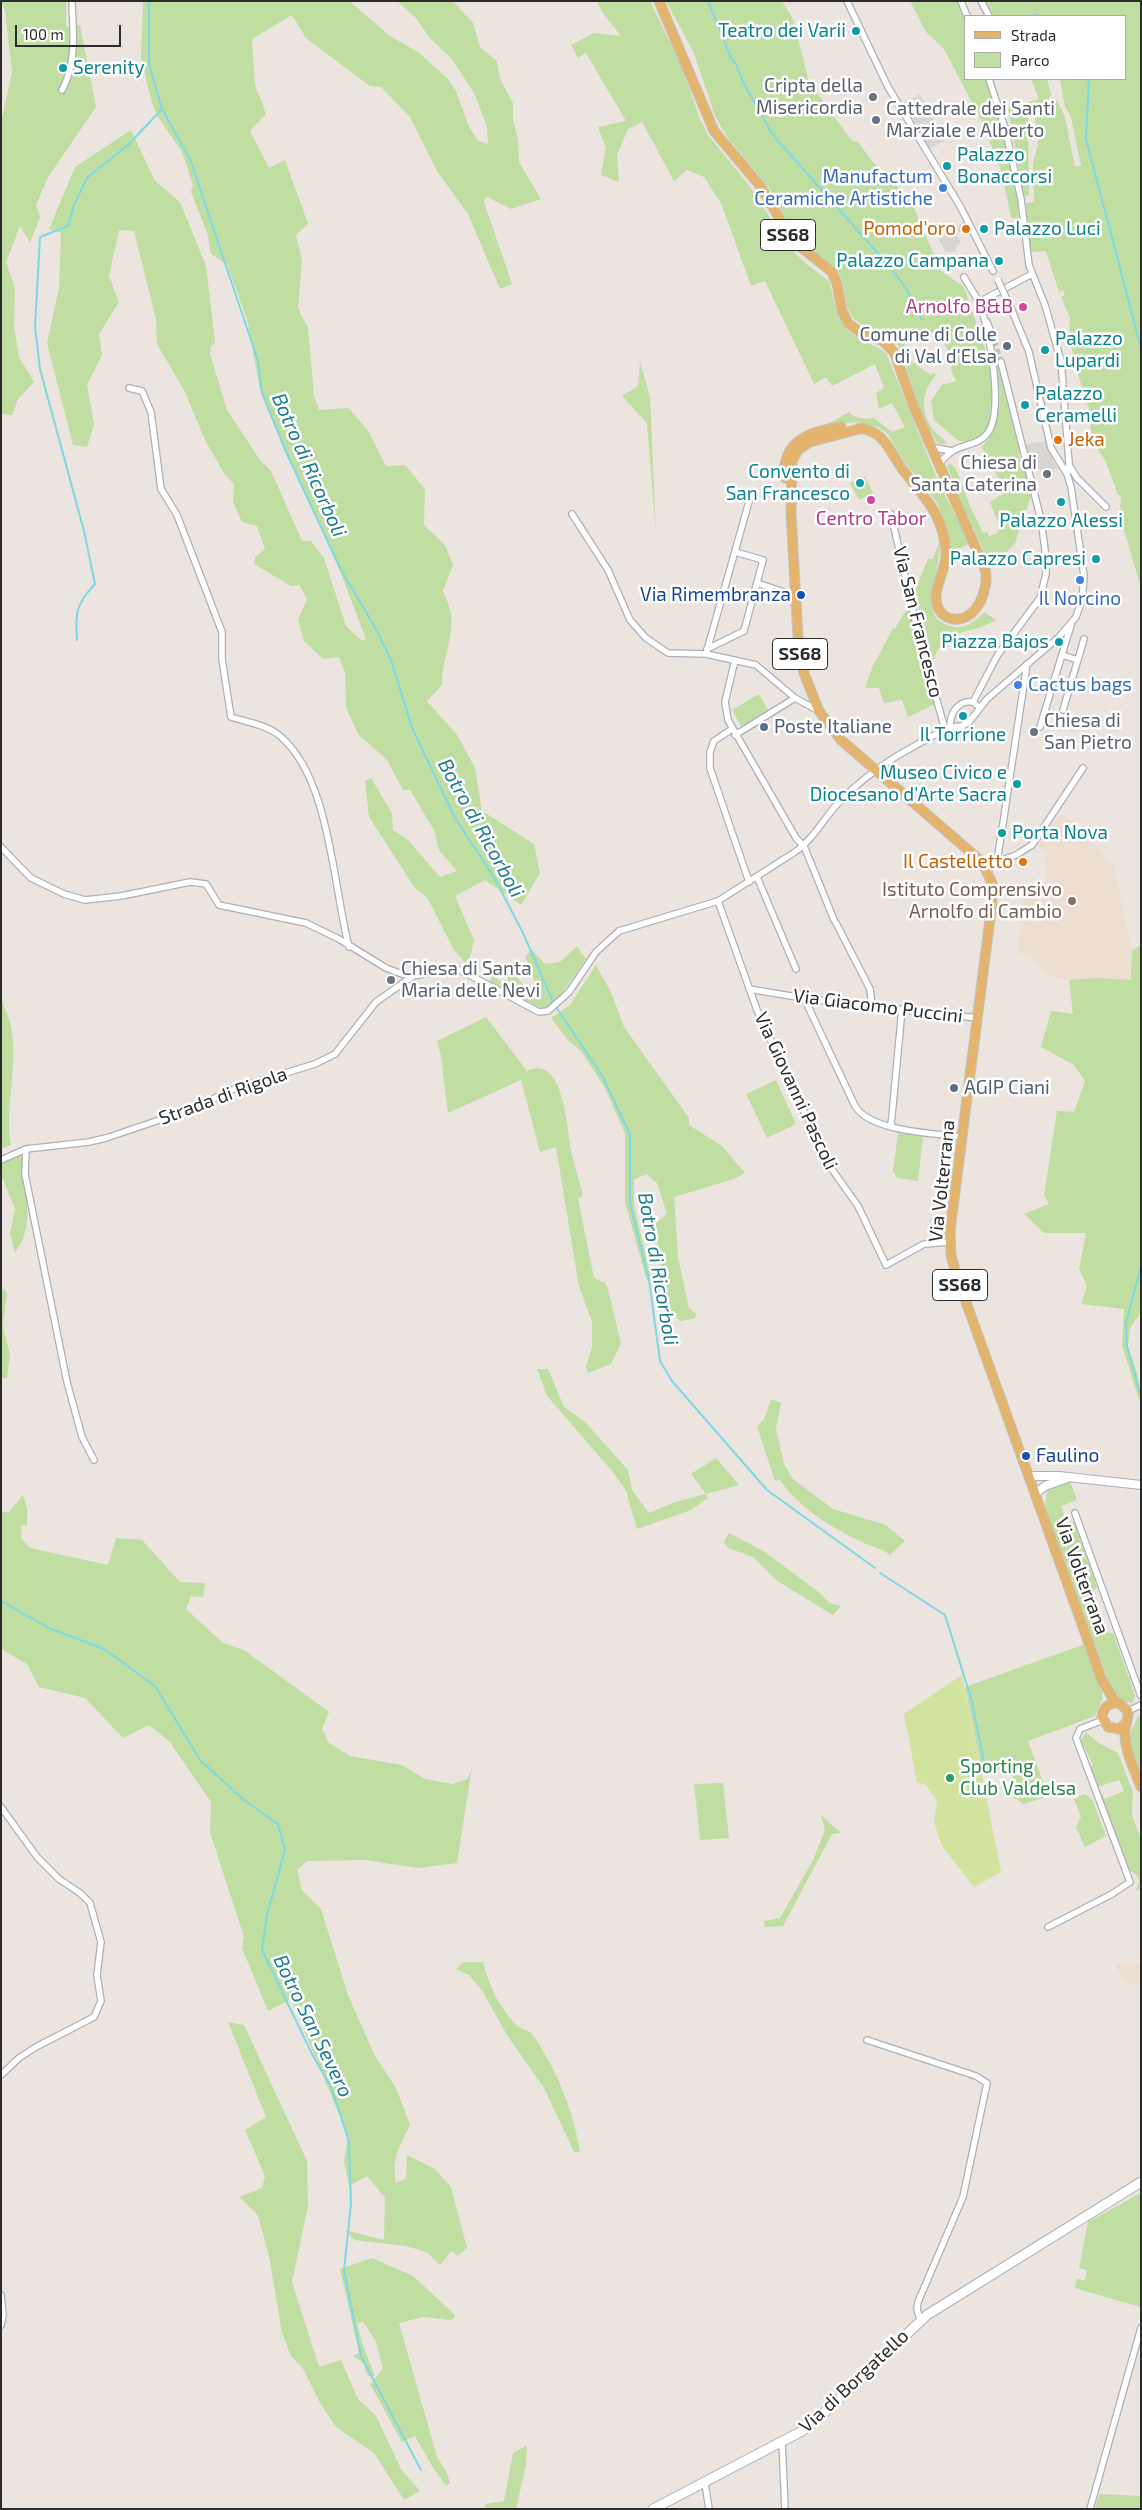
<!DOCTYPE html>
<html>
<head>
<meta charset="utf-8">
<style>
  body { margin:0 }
  #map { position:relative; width:1142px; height:2510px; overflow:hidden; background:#ece4df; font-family:"Exo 2",sans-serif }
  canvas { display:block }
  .frame { position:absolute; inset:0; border:2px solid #2c2c2c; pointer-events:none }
  .legend { position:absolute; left:964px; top:15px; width:162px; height:65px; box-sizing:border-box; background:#fff; border:1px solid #ababab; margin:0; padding:6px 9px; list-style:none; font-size:15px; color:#2c2c2c }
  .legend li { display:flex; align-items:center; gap:10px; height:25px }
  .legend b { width:25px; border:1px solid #ababab }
  .scale { position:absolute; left:15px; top:25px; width:106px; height:22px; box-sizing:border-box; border:2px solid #2c2c2c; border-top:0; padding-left:6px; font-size:15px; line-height:18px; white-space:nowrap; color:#2c2c2c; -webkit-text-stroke:4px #fff; paint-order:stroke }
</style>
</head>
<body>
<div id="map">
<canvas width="1142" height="2510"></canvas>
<div class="frame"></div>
<ul class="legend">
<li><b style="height:6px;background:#e3b46d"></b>Strada</li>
<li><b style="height:14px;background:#c0dda2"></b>Parco</li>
</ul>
<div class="scale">100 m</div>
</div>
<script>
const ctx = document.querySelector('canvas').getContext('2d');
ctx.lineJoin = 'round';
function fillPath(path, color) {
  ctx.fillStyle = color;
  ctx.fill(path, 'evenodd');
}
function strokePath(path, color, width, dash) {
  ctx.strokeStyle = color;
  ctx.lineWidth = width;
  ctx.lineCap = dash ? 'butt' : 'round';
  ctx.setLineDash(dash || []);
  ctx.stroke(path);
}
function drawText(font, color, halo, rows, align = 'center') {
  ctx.font = font + ' "Exo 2",sans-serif';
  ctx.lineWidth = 5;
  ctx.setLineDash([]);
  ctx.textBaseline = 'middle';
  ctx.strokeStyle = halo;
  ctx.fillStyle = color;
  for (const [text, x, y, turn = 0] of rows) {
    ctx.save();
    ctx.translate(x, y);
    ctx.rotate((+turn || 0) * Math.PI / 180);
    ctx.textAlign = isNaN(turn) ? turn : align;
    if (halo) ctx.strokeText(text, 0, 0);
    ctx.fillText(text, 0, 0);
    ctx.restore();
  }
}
fillPath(new Path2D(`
  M1063 815 1067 817 1113 864 1132 951 1131 980 1098 978 1069 980 1045 974 1032 957 1017 953 1023 908 1022 886 1047 885 1046 855 1036 845 1048 828 1059 816Z
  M1141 1963V1984H1134L1127 1985 1114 1964Z`), '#ecded1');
fillPath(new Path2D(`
  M1 1H66V27L80 25 96 107 48 177 36 205 40 217 30 243 20 226 6 262 15 288 14 326 19 357 34 382 18 399 12 415 1 414V123L12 72 5 11Z
  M143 1H349L390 36 418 52 447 78 456 91 469 127 478 141 488 144 487 126 474 93 452 59 429 37 416 18 397 1H453L473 23 480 47 497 61 500 79 513 103V121L518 139 519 162 541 199 511 209 487 197 484 202 512 284 500 289 468 214 437 171 410 117 381 87 370 86 306 38 292 15 252 39 255 85 266 114 250 131 269 168 285 160 308 224 296 235 302 261 298 308 308 328 314 396 319 410 349 408 369 432 386 466 405 465 425 489 424 525 445 545 453 565 443 591C445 597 449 604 450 610 456 635 441 661 442 685L427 701 457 735 475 768 482 811 534 844 540 873 521 905 485 880 455 896 474 940 468 966 454 950 427 897 415 888 369 817 365 781 371 778 392 813 393 830 407 839 440 877 457 871 439 850 434 830 410 790H403L387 760 358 734 346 707 345 672 339 657 323 659 304 641 298 620 307 599 299 585 291 586 254 564 255 557 265 549 257 526 242 522 233 502 234 484 225 475 205 440 185 392 157 344 156 319 134 231 119 230 109 276 119 302 99 334 102 355 87 385 94 424 87 447 73 445 47 343 59 288 61 233 49 229 75 167 131 130 155 181 180 202 206 266 215 342 211 347 210 354 227 410 260 460 271 471 302 541H311L324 558 346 626 362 641 366 639 340 571 260 390 248 323 227 264 211 254 207 233 191 192 193 185 182 152 158 117 152 103 141 58Z
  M597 1H650L683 69 699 117 708 135 751 188 788 246 806 264 829 281C837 306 833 322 858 338 867 344 878 346 886 353L936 476 969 544 952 552 946 524 937 503 903 460 888 434 878 427 858 422 824 426 849 412C855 419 866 419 874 418L892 432 905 427 892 403 879 409 876 393 884 388 875 364 832 386 826 377 814 384 765 281 751 286 721 203 704 177 687 170 674 181 642 122 628 129 617 155 619 182 601 175 606 148 598 127 626 121 586 53 578 58 571 45 594 33 621 36 602 12Z
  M666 1H782L793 19 809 82 852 141 858 142 872 161 911 201 941 271 964 287 990 364 992 392 989 424 984 434 971 441H959L934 420 931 401 942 385 956 381 951 370C956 354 943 340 929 332L926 336 915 333 906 338 904 348 910 354 908 359 931 375 934 372 936 375C921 393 920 410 933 430 937 435 944 438 947 444H940L936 441 921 412 898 345 886 335 861 324 853 318 847 307 842 280 837 269 799 241 791 229 770 189 728 138 715 116 694 53Z
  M910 1H958L966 23V79H986C995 107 1023 193 1018 220L1011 217 1001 170 981 120 944 49 926 32Z
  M985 1H1141V588L1120 516 1121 495H1118L1106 462 1092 440 1089 409 1075 365 1069 333 1070 318 1061 297 1065 295 1063 290 1059 292 1046 251 1030 252 1026 203 1034 202 1033 164 1038 144 1035 118 1046 109 1047 105 1028 114 1029 195 1024 196 1008 108 1039 99 1031 79H1047L1051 94 1048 103 1057 100 1065 117 1075 167 1081 166 1071 117 1065 107 1060 79H1126V16H1027L1026 14 1024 16H993Z
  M640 361 650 397 656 534 647 423 622 396 638 386Z
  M999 364 1020 453 1018 454 1029 480 1025 482 1028 494 1032 493 1015 543 992 568 966 513 947 466 950 463 956 469 971 508 983 533 988 532 989 536 998 533 999 525 990 502 1004 493 990 460 981 447C1003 429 1001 391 996 365Z
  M865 476 873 493 859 500 850 483Z
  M939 542C944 569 913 615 950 626 965 630 975 622 984 612L996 620C966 638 944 624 932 665L914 593 928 559H933Z
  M909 605 935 704 908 717 902 700 884 703 879 688H865L872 668 893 628 895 629Z
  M759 694 768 710 741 726 732 710Z
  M1141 945V1294L1139 1315 1130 1328 1128 1346 1138 1376 1141 1406 1122 1346 1124 1309 1081 1304 1087 1286 1079 1269 1086 1233H1044L1024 1214 1049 1204 1044 1195 1057 1111 1074 1112 1085 1081 1074 1065 1041 1047 1051 1011 1073 1014 1069 980 1098 978 1131 980 1132 951Z
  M577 946 586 959 561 995 547 1008H542L489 984 492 976 505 984 508 983 507 970C516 974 524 988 534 994L537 988 525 956 532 950 545 964 560 962Z
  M596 965 611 992 624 1027 689 1118V1125L722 1146 745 1173 734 1179 674 1197 678 1257 689 1308 697 1315 694 1319 680 1321 668 1309 658 1257 656 1223 667 1214 657 1183 646 1174 634 1180V1206L652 1280 647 1281 625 1202V1134L605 1088 581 1051 568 1040 551 1018 570 1005Z
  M1 997C4 1007 9 1017 11 1027 19 1066 4 1106 11 1145L1 1149Z
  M486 1017 527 1071C565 1052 567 1133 572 1155 575 1169 580 1182 583 1196L578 1199 594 1278 605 1283 608 1289 621 1344 611 1364 588 1373 586 1366 592 1347V1321L579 1287 556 1147 540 1152 521 1080 448 1113 441 1056 437 1041Z
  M776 1080 796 1124 767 1138 746 1094Z
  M898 1133 923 1136 918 1181 897 1178 893 1171Z
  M23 1153C22 1189 38 1221 15 1253L10 1234 15 1209 1 1174V1165L10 1158Z
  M4 1289 7 1292 3 1326 10 1355 7 1378H1V1292Z
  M537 1369H548L564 1407 585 1422 628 1470 632 1490 649 1513 675 1502 706 1494 691 1474 716 1458 739 1485 706 1494 708 1498 691 1510 637 1529 626 1491 613 1472 547 1396Z
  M771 1399 781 1403 776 1429 784 1464 793 1479 833 1509 886 1525 905 1541 890 1555C882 1548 872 1547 862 1542 832 1528 799 1508 780 1480L775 1481 757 1426 764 1420Z
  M1070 1481 1077 1500 1061 1506 1066 1522H1074L1097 1587 1090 1595 1103 1632 1113 1633 1135 1695 1133 1703C1122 1703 1115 1694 1110 1685L1045 1508 1047 1490Z
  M23 1495 27 1508V1526L22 1525 21 1538 30 1548 108 1565 116 1538 142 1540 180 1582 205 1583 203 1597 191 1596 186 1609 223 1643 244 1650 329 1712 322 1729 329 1743 350 1756 402 1765 425 1779 452 1784 468 1779 472 1767 457 1863 418 1868 365 1860 307 1861 297 1870 302 1890 321 1909 348 1995 375 2056 396 2088 410 2125C400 2145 391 2160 396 2183L406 2179 407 2155 435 2169 451 2187 467 2248 458 2256 451 2251 440 2265 428 2253 407 2246 354 2240 345 2230 384 2240 385 2198 367 2176 349 2186 344 2161 348 2136 291 1999 268 2011 242 1948 244 1937 210 1832 211 1802 169 1741 149 1725 123 1738 85 1698 39 1687 27 1664 1 1649V1512H9Z
  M729 1533 765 1552 816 1590 830 1603 841 1606 833 1615 776 1580 753 1557 728 1548 724 1542Z
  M1085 1644 1102 1692V1700L1095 1716 1028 1741 1048 1796 1024 1804 1014 1798C1016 1789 1015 1774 1007 1767L982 1773 965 1687Z
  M1138 1716H1141V1773L1128 1739Z
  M1086 1732 1097 1742 1118 1753 1133 1793 1132 1815 1141 1839V1888L1136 1891 1139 1882 1138 1876 1130 1871 1101 1795 1102 1794 1105 1799 1124 1791 1119 1780 1097 1787 1090 1767 1093 1765 1081 1740Z
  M723 1783 729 1838 700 1840 694 1784Z
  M1085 1794 1092 1799 1106 1836 1085 1847 1076 1827 1081 1817 1074 1799Z
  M821 1815 841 1833 832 1834 783 1926 765 1927 764 1921 780 1918 813 1860 825 1830Z
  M464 1962H483C489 1986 498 2004 514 2023 519 2029 528 2029 533 2035 557 2070 573 2110 580 2152H574L544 2088 507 2035 483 1992 469 1975 456 1969Z
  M228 2022 244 2025 307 2161 308 2206 292 2282 319 2367 341 2360 358 2399 376 2416 401 2469 420 2491 404 2500 374 2453 336 2427 320 2403 302 2367 291 2356 282 2333 269 2256 258 2215 239 2197 262 2188 265 2176 245 2130 266 2117Z
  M1141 2193 1140 2307 1075 2288 1077 2278 1085 2281 1087 2270 1079 2268 1088 2222Z
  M372 2258 413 2276 455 2315 454 2319 450 2320 423 2317 399 2323 437 2457 447 2473 450 2483 446 2486 432 2466 415 2436 402 2442 370 2384 383 2369 376 2341 363 2322 357 2323 363 2346 375 2376H368L363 2363 353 2356 359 2353 340 2269Z
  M527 2445 526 2465 516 2509H484L486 2504 504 2501 513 2453Z
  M1099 2494 1141 2496V2509H1095Z`), '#c0dda2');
fillPath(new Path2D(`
  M962 1675 1001 1872 974 1887 942 1846 934 1822 937 1801 926 1785 917 1782 904 1714Z`), '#d1e39e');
fillPath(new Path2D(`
  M920 94 945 141 925 151 898 106Z
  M965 221 967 226 956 235 961 242 956 246V252H946L938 239Z
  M1046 441 1054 463 1059 469 1033 470 1023 445Z`), '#d9d5d2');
strokePath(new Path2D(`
  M149 1V64L162 109 190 159 258 361 262 393 287 454 341 570 375 627 391 660 412 728 455 818 495 879 523 933 554 1004 603 1077 630 1135V1203L649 1280 660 1361 672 1381 767 1490 875 1568
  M708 1 731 58 736 64 743 82 772 134 884 260 906 288 922 320
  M1037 14 1038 16
  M1089 79 1086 139 1141 348
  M77 640C75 613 76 604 95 584L84 531 40 369 35 327 40 237 68 226 74 205 87 178 128 145 162 109
  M1141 1266 1126 1323 1127 1347 1141 1396
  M880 1573 945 1615 971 1698 985 1767
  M1 1601 49 1628 104 1649 155 1686 200 1760 244 1800 278 1824 285 1850 267 1915 262 1950 313 2056 331 2087 349 2141 351 2204 344 2270 361 2356 421 2470`), '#7dd9e3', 2);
strokePath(new Path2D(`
  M994 341 1001 362`), '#c6bfbb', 5.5, [5.5, 3]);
const minor = new Path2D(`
  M847 1 888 87 960 206 993 271
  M961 1 967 16
  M981 1 989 16
  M989 79 1005 128 1021 199 1029 265 1045 305 1061 361 1069 463 1067 474
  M62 90C77 63 73 32 72 1
  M964 277 979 302
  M987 322 994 341
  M129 388 142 391 151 412 161 489 177 515 222 632V659L231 717C247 722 267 725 280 736 330 778 333 886 349 947
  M931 447 952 451
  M939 464C943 460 947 454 953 451 964 444 978 445 987 434 1005 412 989 327 979 302L1032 274
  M1069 465 1077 478 1106 507
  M572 514 608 570 630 620 646 638 668 653 706 654 756 665 795 698 819 711
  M891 514 920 642 945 729
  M757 583 796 596
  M707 649 744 631 763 560 735 552
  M706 654 750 498
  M1062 655 1078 660
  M735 660 725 702 728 720 796 838 804 846 834 920
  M973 702 997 656 1040 598 1046 574 1045 550 1041 520 1001 362
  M1063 710 1084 639
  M950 727C950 713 958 700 973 702L979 707
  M1040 727 1071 625
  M732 729 714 741 710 752V768L749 882
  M735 735 795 698
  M1002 830 1027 664
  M1 847 31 878 64 894 85 900 121 896 190 882 206 884 219 905 306 923 339 939 386 968 402 974 413 976 449 969 460 970 539 1012 548 1011 569 992 596 952 619 931 718 901 795 852C814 839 825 816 841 800 876 765 908 749 950 727L962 726 969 722 987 699 1059 637 1076 617 1082 600 1084 576 1071 487 1067 474 1051 448 1029 352 1013 313
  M997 862 1001 835
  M987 871 997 862 1016 855 1032 845 1083 768
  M757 877 796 969
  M718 901 757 1010 806 1116 813 1125 831 1168 858 1206 886 1265 924 1244 950 1242
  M836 923 870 989 872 1006
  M749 989 809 999 977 1018
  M804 998 855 1106C871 1132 933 1133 962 1137
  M891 1126 902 1009
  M26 1149 25 1174 67 1382 82 1437 94 1460
  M1 1160 26 1149 89 1142 106 1138 189 1110 236 1088 315 1064 335 1054 376 1002 413 976
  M1075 1513 1141 1696
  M1128 1711 1141 1705
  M1 1807 37 1857 59 1879 80 1893 90 1903 101 1942 97 1975 101 2001 94 2017 36 2047 19 2058 1 2075
  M1048 1927 1112 1894 1130 1882 1076 1738 1080 1729 1103 1720
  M867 2040 976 2076 987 2083 963 2197 918 2302 917 2309 920 2320
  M1 2295 3 2315 1 2325
  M782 2442 785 2509
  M705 2483 709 2509
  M1090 2509 1141 2328`);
const tertiary = new Path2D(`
  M1029 1476H1059L1141 1485
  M1035 1494 1045 1486 1065 1479`);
const secondary = new Path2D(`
  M653 2509 802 2431 825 2412 927 2315 1141 2182`);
const primary = new Path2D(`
  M659 1 714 131 761 187 792 240 832 272 837 284 842 311 848 323 861 333 883 341 894 352 913 405 985 569C990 588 977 622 953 619 948 618 943 616 940 611 928 594 947 571 946 552 943 513 925 499 903 470 889 451 885 431 859 428
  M863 428 810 442 798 450 792 461 791 513 798 636 804 673 819 711 841 740 982 862 992 883V903L950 1231 951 1255 957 1277 1102 1680 1115 1702
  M785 478C781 441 810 431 841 427
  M1126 1723 1119 1729 1108 1727 1102 1717C1103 1707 1110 1702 1119 1703L1128 1711C1129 1720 1124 1726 1125 1734 1125 1752 1135 1771 1141 1787`);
strokePath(minor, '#acb0b7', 8);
strokePath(tertiary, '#acb0b7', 10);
strokePath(secondary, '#acb0b7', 11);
strokePath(primary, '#c4c4c4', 11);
strokePath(minor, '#fff', 5.5);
strokePath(tertiary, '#fff', 8);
strokePath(secondary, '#fff', 9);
strokePath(primary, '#e3b46d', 9);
const minorBridge = new Path2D(`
  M998 280 1013 313`);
strokePath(minorBridge, '#acb0b7', 8, []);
strokePath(minorBridge, '#fff', 5.5);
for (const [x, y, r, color] of [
  [856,31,5,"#0f9aa8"],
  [63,68,5,"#0f9aa8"],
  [873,97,5,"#6b7280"],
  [876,120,5,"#6b7280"],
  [947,166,5,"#0f9aa8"],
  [943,188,5,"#3f7fe0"],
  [966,229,5,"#e8710a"],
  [984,229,5,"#0f9aa8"],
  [999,261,5,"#0f9aa8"],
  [1023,307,5,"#d1479c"],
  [1007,346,5,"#5c6f8a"],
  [1045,350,5,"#0f9aa8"],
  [1025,405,5,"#0f9aa8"],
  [1058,440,5,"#e8710a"],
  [1047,474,5,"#6b7280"],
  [860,483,5,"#0f9aa8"],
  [871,500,5,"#d1479c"],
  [1061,502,5,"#0f9aa8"],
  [1096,559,5,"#0f9aa8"],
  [1080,580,5,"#3f7fe0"],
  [801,595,5,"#1a4fb4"],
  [1059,642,5,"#0f9aa8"],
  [1018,685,5,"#3f7fe0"],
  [963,716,5,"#0f9aa8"],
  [764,727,5,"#5c6f8a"],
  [1034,732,5,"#6b7280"],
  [1017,784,5,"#0f9aa8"],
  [1002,833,5,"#0f9aa8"],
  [1023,862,5,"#e8710a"],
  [1072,901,5,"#8d6e63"],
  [391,980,5,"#6b7280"],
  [954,1088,5,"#5c6f8a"],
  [1026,1456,5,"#1a4fb4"],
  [950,1778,5,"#2e9e5b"]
]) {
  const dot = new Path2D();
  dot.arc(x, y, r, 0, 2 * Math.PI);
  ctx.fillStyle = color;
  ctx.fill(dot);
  strokePath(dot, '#fff', 2);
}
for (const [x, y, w] of [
  [788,235,55],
  [800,654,55],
  [960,1285,55]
]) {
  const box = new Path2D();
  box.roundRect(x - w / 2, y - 15.5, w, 31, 4);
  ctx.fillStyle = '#fff';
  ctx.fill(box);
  strokePath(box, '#2c2c2c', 1);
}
drawText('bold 18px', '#2c2c2c', null, [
  ["SS68",788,235],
  ["SS68",800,654],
  ["SS68",960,1285]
]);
drawText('19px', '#0d838f', '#fff', [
  ["Teatro dei Varii",846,31],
  ["Serenity",73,68,"left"],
  ["Palazzo",957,155,"left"],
  ["Bonaccorsi",957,177,"left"],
  ["Palazzo Luci",994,229,"left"],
  ["Palazzo Campana",989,261],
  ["Palazzo",1055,339,"left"],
  ["Lupardi",1055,361,"left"],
  ["Palazzo",1035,394,"left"],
  ["Ceramelli",1035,416,"left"],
  ["Convento di",850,472],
  ["San Francesco",850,494],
  ["Palazzo Alessi",1061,521,"center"],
  ["Palazzo Capresi",1086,559],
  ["Piazza Bajos",1049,642],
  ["Il Torrione",963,735,"center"],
  ["Museo Civico e",1007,773],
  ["Diocesano d'Arte Sacra",1007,795],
  ["Porta Nova",1012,833,"left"]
], 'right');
drawText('19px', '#5b616d', '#fff', [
  ["Cripta della",863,86,"right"],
  ["Misericordia",863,108,"right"],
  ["Cattedrale dei Santi",886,109],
  ["Marziale e Alberto",886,131],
  ["Chiesa di",1037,463,"right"],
  ["Santa Caterina",1037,485,"right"],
  ["Chiesa di",1044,721],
  ["San Pietro",1044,743],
  ["Chiesa di Santa",401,969],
  ["Maria delle Nevi",401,991]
], 'left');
drawText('19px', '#366cbe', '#fff', [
  ["Manufactum",933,177],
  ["Ceramiche Artistiche",933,199],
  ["Il Norcino",1080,599,"center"],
  ["Cactus bags",1028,685,"left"]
], 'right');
drawText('19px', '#c56008', '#fff', [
  ["Pomod'oro",956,229],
  ["Jeka",1068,440,"left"],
  ["Il Castelletto",1013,862]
], 'right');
drawText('19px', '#b23c85', '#fff', [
  ["Arnolfo B&B",1013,307],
  ["Centro Tabor",871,519,"center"]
], 'right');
drawText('19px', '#4e5e75', '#fff', [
  ["Comune di Colle",997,335,"right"],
  ["di Val d'Elsa",997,357,"right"],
  ["Poste Italiane",774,727],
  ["AGIP Ciani",964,1088]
], 'left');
drawText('19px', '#164399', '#fff', [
  ["Via Rimembranza",791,595],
  ["Faulino",1036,1456,"left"]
], 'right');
drawText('19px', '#2c2c2c', '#fff', [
  ["Via San Francesco",918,622,76],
  ["Via Giacomo Puccini",878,1006,7],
  ["Via Giovanni Pascoli",796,1091,65],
  ["Strada di Rigola",223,1096,-20],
  ["Via Volterrana",942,1181,-84],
  ["Via Volterrana",1082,1576,70],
  ["Via di Borgatello",854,2381,-43]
]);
drawText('19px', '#785e54', '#fff', [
  ["Istituto Comprensivo",1062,890],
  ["Arnolfo di Cambio",1062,912]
], 'right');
drawText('19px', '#27864d', '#fff', [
  ["Sporting",960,1767],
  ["Club Valdelsa",960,1789]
], 'left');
drawText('italic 20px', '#1b7c91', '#fff', [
  ["Botro di Ricorboli",309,465,66],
  ["Botro di Ricorboli",481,828,61],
  ["Botro di Ricorboli",658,1269,80],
  ["Botro San Severo",313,2026,64]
]);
</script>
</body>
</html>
